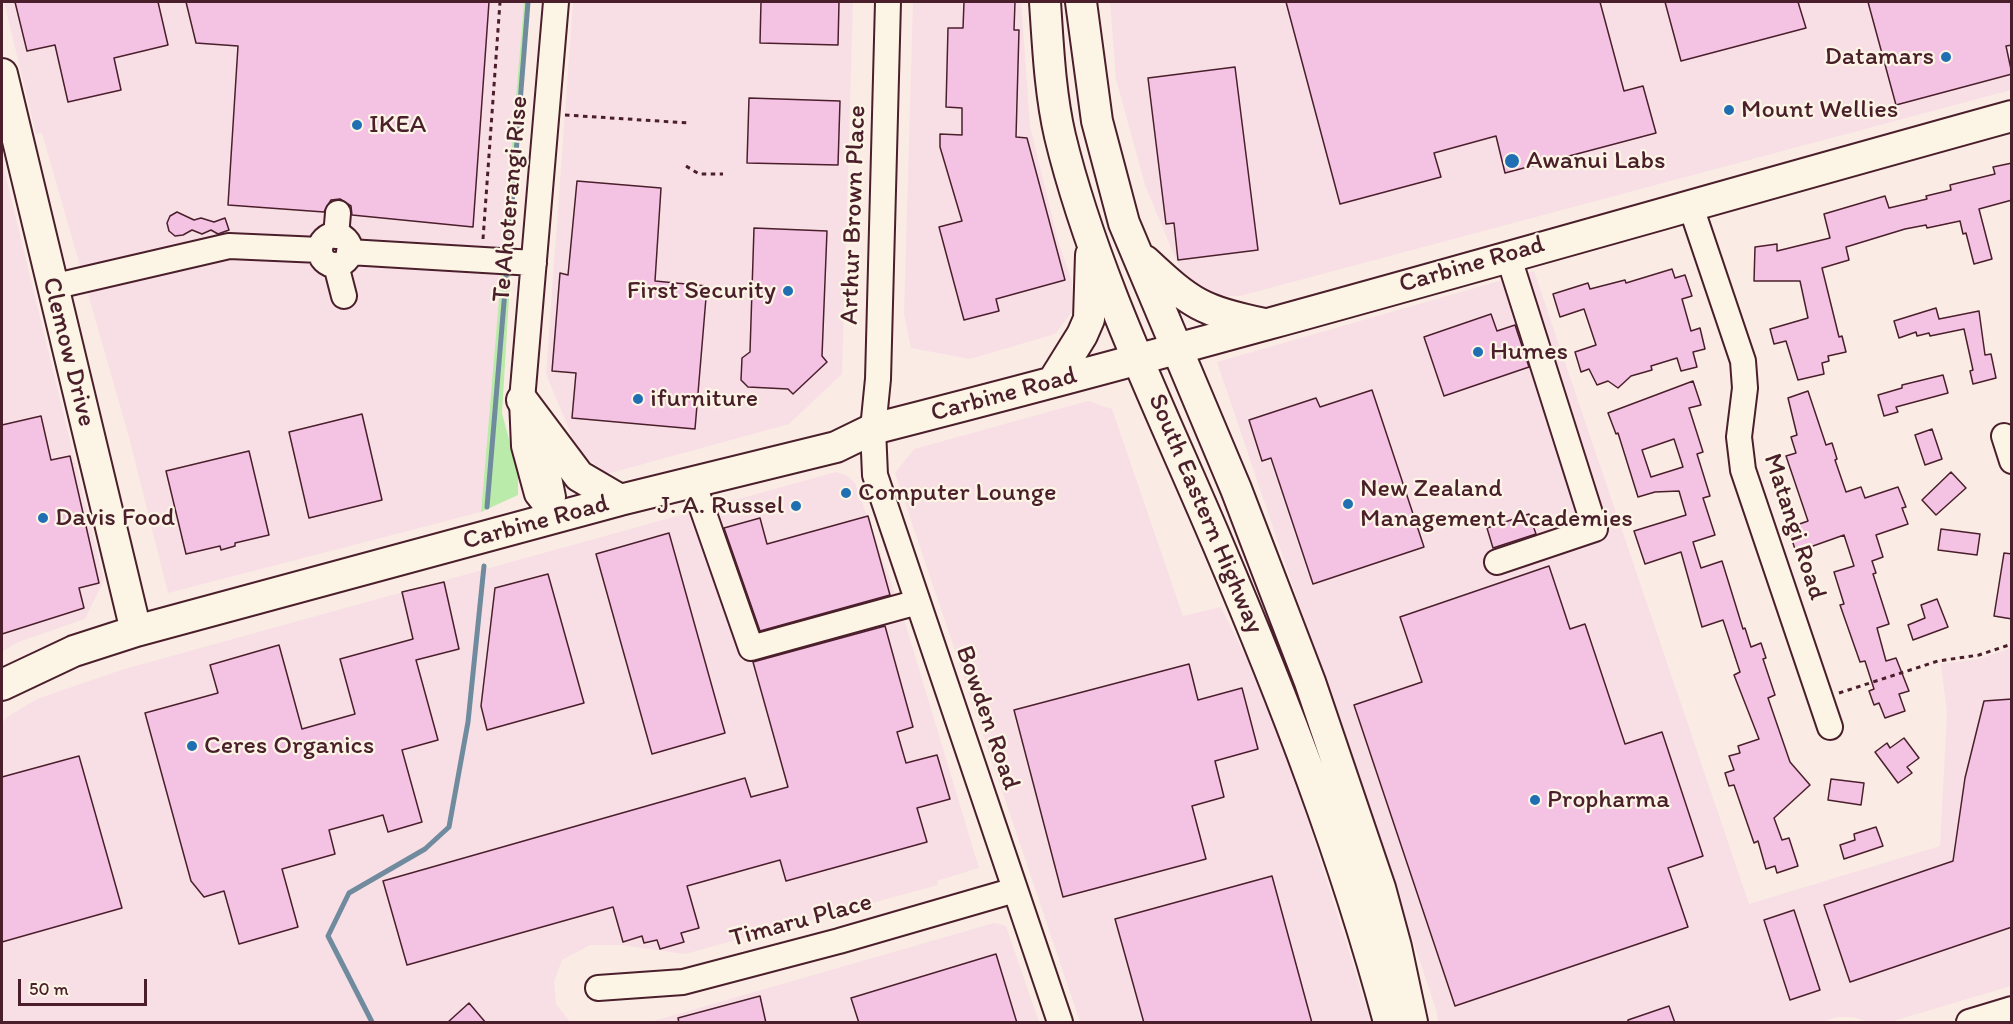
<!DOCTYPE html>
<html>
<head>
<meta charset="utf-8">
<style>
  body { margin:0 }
  #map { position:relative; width:2013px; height:1024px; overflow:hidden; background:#faebe5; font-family:Itim,sans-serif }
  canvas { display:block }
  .frame { position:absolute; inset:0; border:3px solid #4a1f2b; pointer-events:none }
  .scale { position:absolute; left:18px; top:979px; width:129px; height:27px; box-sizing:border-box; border:3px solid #4a1f2b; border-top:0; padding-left:8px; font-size:18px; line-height:21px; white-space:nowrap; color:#4a1f2b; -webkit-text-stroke:4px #fcf5e5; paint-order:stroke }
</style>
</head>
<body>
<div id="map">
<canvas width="2013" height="1024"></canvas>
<div class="frame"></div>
<div class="scale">50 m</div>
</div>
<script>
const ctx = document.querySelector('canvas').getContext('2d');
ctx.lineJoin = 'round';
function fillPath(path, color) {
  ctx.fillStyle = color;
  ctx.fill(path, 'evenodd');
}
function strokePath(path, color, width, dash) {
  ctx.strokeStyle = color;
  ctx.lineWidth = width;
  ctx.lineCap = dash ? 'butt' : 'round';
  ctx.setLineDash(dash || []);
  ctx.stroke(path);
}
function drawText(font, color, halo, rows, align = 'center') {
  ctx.font = font + ' Itim,sans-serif';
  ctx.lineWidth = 4.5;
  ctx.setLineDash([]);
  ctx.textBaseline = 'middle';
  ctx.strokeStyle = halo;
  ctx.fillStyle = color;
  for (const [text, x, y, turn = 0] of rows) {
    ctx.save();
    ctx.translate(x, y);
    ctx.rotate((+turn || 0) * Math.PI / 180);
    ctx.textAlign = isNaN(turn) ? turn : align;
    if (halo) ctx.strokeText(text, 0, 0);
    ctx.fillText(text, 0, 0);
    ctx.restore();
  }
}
fillPath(new Path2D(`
  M4 2H524L481 512 168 593 130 441 42 133 36 134Z
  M573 2H853L842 374 789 424 607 474 578 451 546 374Z
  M913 2H1021L1030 126 1058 241 1072 281 1073 311 1055 334 970 359 911 348 904 314Z
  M1110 2H2011V90L1240 296H1206L1187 286 1145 185 1116 79Z
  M2 161 104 580 85 619 18 642 2 652Z
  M1534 271 1749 904 1940 846 1947 713 1941 664 1979 659 2011 648V986L1890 1022H1867L1853 1017H1837L1822 1022H1438L1436 1009 1217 362Z
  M1088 401 1112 409 1183 616 1221 607 1276 719 1371 1022H1080L895 473 914 449Z
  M836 472 846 475 855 483 903 616 979 868 937 881 938 885 685 954 620 945H590L562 960 554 982 556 1004 570 1022H2V723L7 717 37 699 121 670Z
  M994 923 1006 926 1039 1022H650Z`), '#f8dfe5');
fillPath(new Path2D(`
  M524 2H527L502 413 518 473V495L481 512Z`), '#bbebaa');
strokePath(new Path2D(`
  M508 254 528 2
  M487 507 507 266
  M372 1022 328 936 349 893 425 849 449 827 468 722 484 566`), '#708b9e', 5);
const building = new Path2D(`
  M15 2H158L168 45 114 58 121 90 68 102 55 45 27 51Z
  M186 2H489L473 227 352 215 351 206 340 199 331 200 324 212 228 205 238 46 196 43Z
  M761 2H839L838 45 760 43Z
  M964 2H1015L1014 30H1019L1016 137 1027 138 1065 280 996 299 999 311 964 320 939 227 962 221 940 147V134L962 135V108L946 107 948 28H963Z
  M1286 2H1600L1624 91 1643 86 1656 133 1505 173 1496 136 1434 153 1441 177 1340 204Z
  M1665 2H1798L1806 28 1681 61Z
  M1868 2H2012V45L2006 46 2012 74 1896 105Z
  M1235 67 1258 250 1178 260 1174 223 1166 224 1148 78Z
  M749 98 840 101 838 165 747 163Z
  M2012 163V200L1979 209 1992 259 1974 264 1966 233 1963 234 1960 221 1927 228 1926 225 1905 229 1846 247 1849 260 1822 268 1839 337 1842 336 1846 352 1828 356 1829 361 1822 363 1824 374 1798 380 1786 341 1774 344 1770 329 1808 318 1800 281H1754L1755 247 1777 244V251L1830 238 1824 214 1885 196 1889 208 1927 199 1926 196 1951 190 1950 185 1995 174 1993 167Z
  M577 181 661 188 655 281 707 286 695 429 572 418 576 373 552 371 560 273 568 275Z
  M177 212 194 220 201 218 214 222 225 218 229 230 218 234 211 230 202 234 192 230 183 235 175 236 169 231 167 223 170 216Z
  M754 228 827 231 822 356 827 362 793 394 788 389 748 387 741 380 742 358 750 352Z
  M1672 269 1675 278 1685 275 1692 296 1682 299 1691 331 1700 328 1705 349 1693 352 1697 367 1681 371 1677 358 1651 366 1652 370 1631 376 1618 388 1608 381 1597 385 1589 369 1581 372 1575 352 1596 345 1584 309 1560 317 1553 294 1588 283 1590 289 1625 280 1626 283Z
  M1936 308 1939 319 1979 311 1985 355 1991 354 1996 378 1973 384 1970 371 1973 370 1964 329 1930 336 1929 333 1917 336 1916 332 1899 338 1894 321Z
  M1491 314 1497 331 1515 325 1529 367 1444 396 1424 337Z
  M1943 375 1948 393 1896 407 1898 412 1884 416 1878 395 1902 388V385Z
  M1693 381 1701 405 1689 408 1703 452 1697 454 1710 496 1703 498 1715 535 1693 542 1701 568 1722 561 1743 629 1745 628 1751 647 1761 643 1766 658 1763 659 1775 695 1768 698 1790 762 1810 785 1774 818 1782 840 1789 838 1798 866 1777 873 1775 866 1766 869 1758 841 1754 843 1734 785 1729 786 1725 773 1734 770 1729 756 1740 753 1738 746 1759 739 1734 675 1740 672 1723 620 1702 627 1681 552 1645 564 1634 531 1686 515 1679 491 1655 492 1638 497 1618 433 1616 434 1608 413ZM1674 439 1683 467 1651 477 1642 450Z
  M1372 390 1424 547 1313 584 1271 458 1262 461 1249 420 1316 398 1320 407Z
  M1808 391 1826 445 1832 443 1837 459 1835 460 1846 492 1861 487 1865 498 1898 487 1906 507 1902 508 1908 524 1876 535 1883 557 1872 561 1876 573 1873 574 1889 624 1877 628 1886 661 1896 658 1909 691 1899 694 1905 711 1885 718 1879 703 1874 705 1869 691 1874 689 1865 661 1860 662 1840 605 1844 604 1834 572 1854 566 1844 535 1796 552 1788 528 1808 521 1786 456 1796 453 1791 437 1797 435 1788 398Z
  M362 414 382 500 309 518 289 432Z
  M41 416 51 460 70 456 99 583 79 588 84 608 2 634V425Z
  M1932 429 1942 459 1925 465 1915 435Z
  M249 451 269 535 235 543V546L221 550 220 546 186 554 166 471Z
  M1951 472 1966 488 1936 515 1922 500Z
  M1529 514 1536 534 1493 548 1487 528Z
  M868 516 890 595 760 631 724 528 760 518 767 544Z
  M1941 529 1980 534 1977 555 1938 550Z
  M669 533 725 733 652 754 596 554Z
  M2004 553 2012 554V619L1994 616Z
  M1549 566 1570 629 1585 624 1625 744 1662 732 1703 856 1668 868 1688 927 1455 1006 1354 705 1422 682 1400 617Z
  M548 574 584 703 487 730 481 706 495 588Z
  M444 582 459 649 416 660 438 740 402 750 422 822 388 832 383 815 329 830 335 854 282 869 298 927 239 944 224 891 204 897 191 881 145 713 218 693 210 665 279 645 302 729 355 714 340 659 413 639 402 592Z
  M1937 599 1948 627 1913 640 1908 625 1925 618 1921 605Z
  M885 626 913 727 897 732 906 763 937 755 950 799 917 808 927 842 786 881 780 860 687 886 699 928 681 933 684 942 660 949 657 940 644 943 642 936 623 942 613 907 407 965 383 881 745 778 751 797 788 787 753 662Z
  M1189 664 1198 700 1242 688 1258 749 1215 761 1224 797 1192 806 1206 859 1063 897 1014 710Z
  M2012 699V927L1850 982 1824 905 1953 861 1965 778 1984 701Z
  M1904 738 1919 758 1907 767 1912 773 1898 783 1875 752 1887 743 1890 748Z
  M79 756 122 908 2 942V777Z
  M1831 779 1864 783 1861 805 1828 800Z
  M1876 827 1883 846 1844 859 1840 845 1855 840 1854 834Z
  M1272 876 1312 1023H1144L1115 919Z
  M1794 910 1820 990 1790 1000 1764 920Z
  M996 954 1017 1023H859L851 998Z
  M760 996 766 1023H679L678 1018Z
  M469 1003 486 1023H447Z
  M1669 1006 1675 1023H1628V1020Z`);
fillPath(building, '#f4c3e4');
strokePath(building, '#4a1f2b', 1.5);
const minor = new Path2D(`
  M888 2 878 379 873 429 875 475 1060 1022
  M1690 204 1743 361 1745 388 1739 437 1743 470 1830 727
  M320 250a15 15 0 1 1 30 0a15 15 0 1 1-30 0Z
  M336 236 338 213
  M349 252 534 263
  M336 265 344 296
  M52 287 229 246 320 250
  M533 424 542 443 553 497
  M2004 436 2012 461
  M693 482 751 648 918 602
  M556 518 537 494 524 446 522 400 556 2
  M1497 562 1595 529 1508 255
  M598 988 683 982 839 941 1015 890
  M1969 1022 2012 1009`);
const major = new Path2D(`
  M1045 2C1048 46 1050 93 1060 136 1093 273 1162 412 1217 542 1285 702 1344 854 1389 1022
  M1081 2 1097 121 1124 223 1236 489 1310 682 1380 888 1396 947 1412 1022
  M2 74 136 631
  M1145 261C1191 304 1202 311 1264 324
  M1054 380 1082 335 1089 319 1091 255
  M522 400 579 476 620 500
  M2 685 74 651 136 631 620 500 836 447 873 429C1254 332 1632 221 2012 116`);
strokePath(minor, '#4a1f2b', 28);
strokePath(major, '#4a1f2b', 34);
strokePath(new Path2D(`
  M565 115 689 123
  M686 166 699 174H723
  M483 239 500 2
  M1839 693 1938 661 1979 655 2012 644`), '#4a1f2b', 3, [4.5, 4.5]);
strokePath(minor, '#fcf5e5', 24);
strokePath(major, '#fcf5e5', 30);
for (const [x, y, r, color] of [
  [1946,57,6,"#1f6fb2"],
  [1729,110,6,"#1f6fb2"],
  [357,125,6,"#1f6fb2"],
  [1512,161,8,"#1f6fb2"],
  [788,291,6,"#1f6fb2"],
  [1478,352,6,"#1f6fb2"],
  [638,399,6,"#1f6fb2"],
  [846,493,6,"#1f6fb2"],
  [1348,504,6,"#1f6fb2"],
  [796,506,6,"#1f6fb2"],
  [43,518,6,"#1f6fb2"],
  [192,746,6,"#1f6fb2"],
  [1535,800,6,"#1f6fb2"]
]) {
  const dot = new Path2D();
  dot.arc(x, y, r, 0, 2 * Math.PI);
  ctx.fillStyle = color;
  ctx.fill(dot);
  strokePath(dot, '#fcf5e5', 2);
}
drawText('26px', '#4a1f2b', '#fcf5e5', [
  ["Datamars",1934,57,"right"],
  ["Mount Wellies",1741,110],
  ["IKEA",369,125],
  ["Awanui Labs",1526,161],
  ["First Security",776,291,"right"],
  ["Humes",1490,352],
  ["ifurniture",650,399],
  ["New Zealand",1360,489],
  ["Management Academies",1360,519],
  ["Computer Lounge",858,493],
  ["J. A. Russel",784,506,"right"],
  ["Davis Food",55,518],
  ["Ceres Organics",204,746],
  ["Propharma",1547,800]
], 'left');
drawText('26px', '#4a1f2b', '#fcf5e5', [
  ["Te Ahoterangi Rise",511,199,-85],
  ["Arthur Brown Place",854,215,-88],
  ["Carbine Road",1472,265,-16],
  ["Clemow Drive",68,352,76],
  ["Carbine Road",1004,395,-15],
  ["South Eastern Highway",1205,514,67],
  ["Carbine Road",536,523,-15],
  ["Matangi Road",1794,527,72],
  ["Bowden Road",987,718,71],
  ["Timaru Place",801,921,-15]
]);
</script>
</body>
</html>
